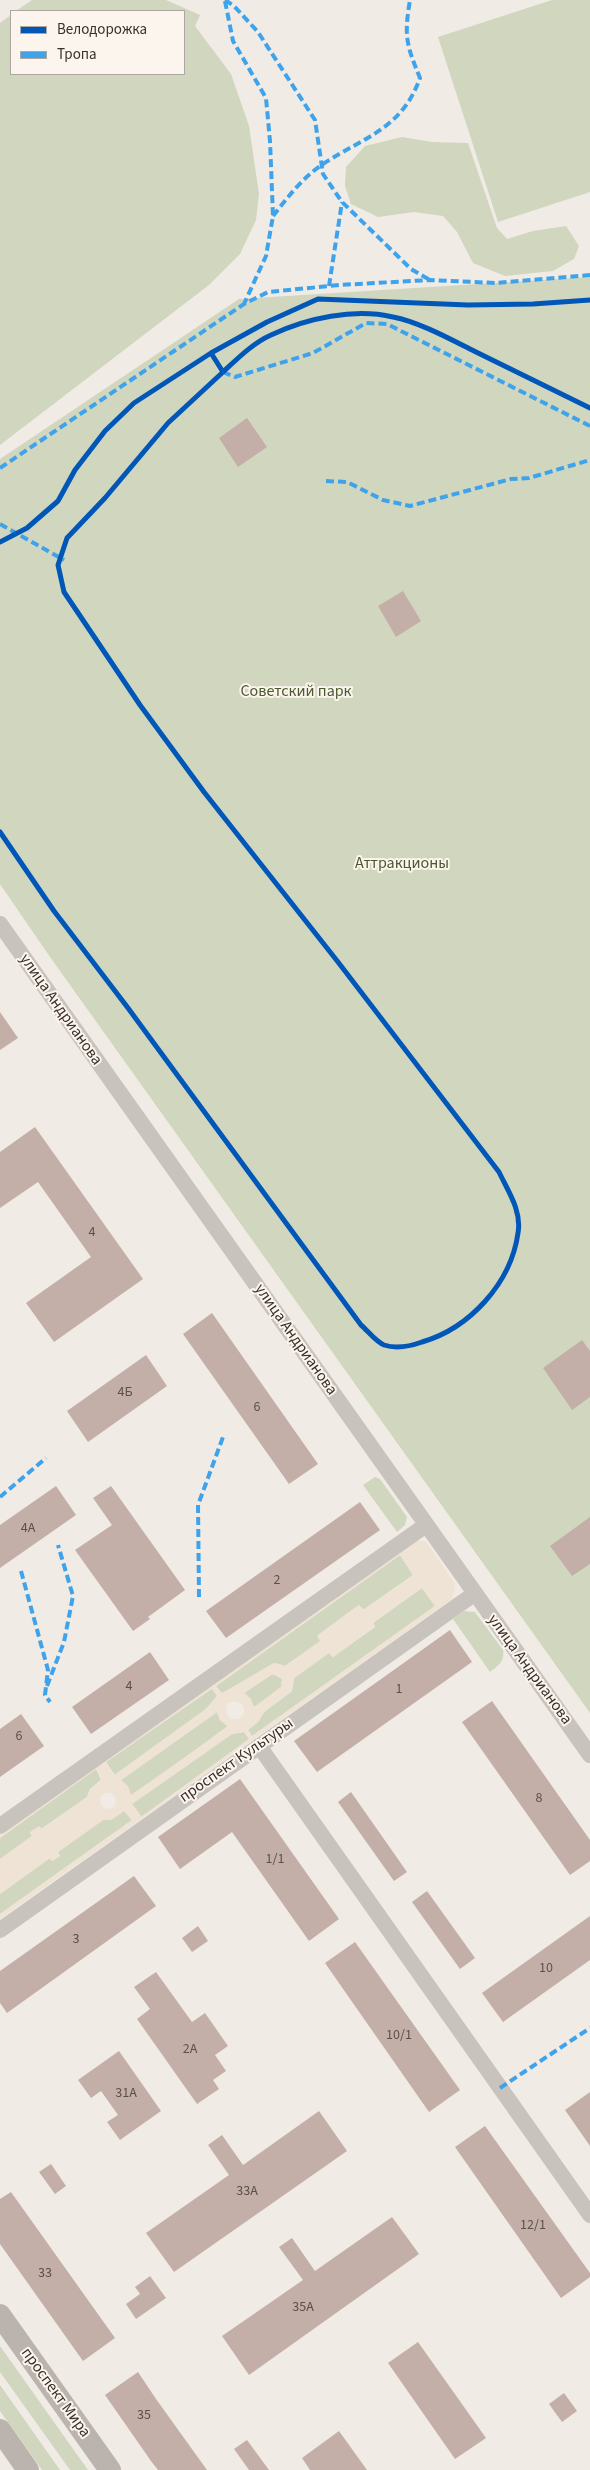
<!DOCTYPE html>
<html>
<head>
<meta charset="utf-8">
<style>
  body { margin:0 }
  #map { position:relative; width:590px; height:2470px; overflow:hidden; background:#f0ebe5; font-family:"Source Sans 3",sans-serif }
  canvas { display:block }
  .legend { position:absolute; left:10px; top:10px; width:175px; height:65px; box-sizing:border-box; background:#fbf5ee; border:1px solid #aea6a0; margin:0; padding:6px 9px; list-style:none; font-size:15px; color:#3b302b }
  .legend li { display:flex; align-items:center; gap:10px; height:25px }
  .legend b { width:25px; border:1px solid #aea6a0 }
</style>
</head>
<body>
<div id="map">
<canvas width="590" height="2470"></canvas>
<ul class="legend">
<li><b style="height:6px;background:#0057b8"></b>Велодорожка</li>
<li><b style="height:6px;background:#3fa3eb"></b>Тропа</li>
</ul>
</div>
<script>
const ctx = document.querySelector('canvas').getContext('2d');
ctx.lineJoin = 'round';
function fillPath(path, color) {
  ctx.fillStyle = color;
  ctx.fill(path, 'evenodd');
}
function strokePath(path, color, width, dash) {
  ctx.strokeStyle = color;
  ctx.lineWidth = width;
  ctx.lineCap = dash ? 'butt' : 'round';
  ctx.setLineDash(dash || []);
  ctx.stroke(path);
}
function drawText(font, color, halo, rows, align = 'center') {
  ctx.font = font + ' "Source Sans 3",sans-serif';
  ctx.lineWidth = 4;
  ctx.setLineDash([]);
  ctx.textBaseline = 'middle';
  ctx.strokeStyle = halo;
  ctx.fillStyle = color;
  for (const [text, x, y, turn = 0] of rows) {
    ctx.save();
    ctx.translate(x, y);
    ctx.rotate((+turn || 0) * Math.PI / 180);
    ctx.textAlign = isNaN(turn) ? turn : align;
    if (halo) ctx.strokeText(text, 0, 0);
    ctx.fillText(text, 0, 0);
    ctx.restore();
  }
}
fillPath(new Path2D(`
  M32 0H166L200 15 195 26 231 74 249 126 259 194 256 220 240 254 209 285 0 445V23L11 15V74H184V11H16Z
  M552 0H590V192L498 222 438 37Z
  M402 137 432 142 468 143 497 228 507 239 533 231 566 226 579 246 574 259 553 271 505 276 473 263 457 232 443 216 414 212 378 217 351 204 345 186 346 167 365 146Z
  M590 277V1713L50 957 0 884V459L239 299Z
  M375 1477 380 1479 407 1517 405 1525 397 1532 363 1485Z
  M400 1555 413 1575 363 1610 359 1605 318 1635 321 1641 285 1666 274 1663 222 1694 216 1686Z
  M422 1588 435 1606 252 1736 248 1730 258 1722 264 1712 292 1691 294 1678 329 1653 333 1657 375 1627 373 1623Z
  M464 1611 475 1612 503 1650C505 1661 498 1666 490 1672L453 1619Z
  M271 1675H275L282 1679 281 1687 254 1708 244 1693Z
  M212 1688 217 1696 206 1709 115 1775 106 1762Z
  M217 1712 220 1720 228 1726 132 1796 121 1780Z
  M244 1732 249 1739 141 1817 132 1804 232 1734Z
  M96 1769 101 1780 90 1789 87 1797 41 1829 30 1833 32 1836 0 1859V1838Z
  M124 1811 132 1820 0 1914V1894L50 1858 52 1861 60 1856 58 1852 103 1820H111Z
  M0 2346 88 2470H70L0 2372Z
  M0 2385 60 2470H42L0 2411Z`), '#d1d6bf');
fillPath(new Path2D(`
  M416 1540 426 1542 455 1584 454 1592 451 1600 0 1919V1914L132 1820 124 1811 111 1820H103L58 1852 60 1856 52 1861 49 1858 0 1894V1859L32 1836 30 1832 39 1826 42 1829 87 1797 90 1789 100 1782 101 1777 96 1769 0 1838V1835L407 1544ZM400 1555 413 1575 364 1610 359 1605 317 1636 320 1641 285 1666 274 1663 222 1693 216 1686ZM422 1588 435 1606 252 1736 248 1730 258 1722 264 1712 292 1691 294 1678 329 1653 333 1657 375 1626 373 1622ZM271 1675H276L282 1679 281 1687 254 1707 251 1699 244 1692ZM212 1689 217 1696 206 1709 114 1775 106 1762ZM233 1701 241 1703 244 1708V1715L238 1719H231L226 1713 227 1704ZM217 1712 220 1720 228 1727 131 1795 128 1786 121 1780ZM244 1732 249 1739 142 1817 132 1804 232 1734ZM106 1793H111L116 1799 115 1806 111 1809 104 1808 100 1803 101 1796Z`), '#eee3d5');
fillPath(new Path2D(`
  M247 418 267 447 238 467 219 438Z
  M403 591 421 621 396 637 378 606Z
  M0 1012 18 1038 0 1050Z
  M35 1127 143 1279 54 1342 26 1303 91 1257 38 1182 0 1208V1152Z
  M212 1313 318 1464 289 1484 183 1334Z
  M582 1340 590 1351V1397L572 1410 543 1368Z
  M146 1355 167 1386 88 1442 67 1411Z
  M56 1486 76 1515 0 1568V1525Z
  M111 1486 185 1590 148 1617 150 1619 133 1631 75 1550 112 1525 93 1498Z
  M360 1502 380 1530 226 1638 206 1611Z
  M590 1517V1564L572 1576 550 1546Z
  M450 1630 472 1662 317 1772 294 1741Z
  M150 1652 169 1680 91 1734 72 1707Z
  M492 1701 590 1840V1861L570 1875 462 1722Z
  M21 1714 44 1746 0 1777V1729Z
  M240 1779 339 1919 309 1941 232 1832 180 1869 158 1837Z
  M351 1792 407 1872 394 1881 338 1802Z
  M134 1876 156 1906 7 2013 0 2003V1971Z
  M427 1891 475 1958 460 1969 412 1902Z
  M590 1916V1960L503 2022 482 1993Z
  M198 1926 208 1941 192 1952 182 1938Z
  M355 1942 460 2090 429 2112 325 1963Z
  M156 1972 192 2022 205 2013 228 2046 215 2055 226 2071 213 2080 219 2089 197 2104 137 2019 150 2009 134 1987Z
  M119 2051 161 2111 120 2140 107 2122 118 2115 101 2091 91 2098 78 2080Z
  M590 2092V2146L565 2110Z
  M319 2111 347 2151 174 2272 146 2233 229 2175 208 2145 222 2135 243 2165Z
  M485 2126 590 2273V2277L561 2298 455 2147Z
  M51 2164 66 2186 55 2194 39 2172Z
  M11 2192 115 2338 83 2361 0 2244V2199Z
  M392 2217 419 2254 249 2375 222 2336 303 2280 279 2247 292 2238 315 2271Z
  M150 2276 166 2298 136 2319 126 2304 140 2294 135 2287Z
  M418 2342 486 2438 455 2459 388 2363Z
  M138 2372 156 2399 207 2470H158L151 2461 105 2395Z
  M564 2393 577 2411 562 2422 549 2404Z
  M339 2431 367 2470H310L302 2458Z
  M247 2440 269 2470H249L234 2449Z`), '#c3afa7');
strokePath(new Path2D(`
  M0 924 590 1755
  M259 1746 590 2215
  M0 1826 426 1525
  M0 1930 474 1594`), '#c9c3be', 16);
strokePath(new Path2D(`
  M0 2315 110 2470
  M0 2430 28 2470`), '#bab3ae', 22);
strokePath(new Path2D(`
  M225 0 234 6 258 32 315 120 323 174 342 202 411 269 430 280
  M225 1 233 41 266 98 270 141 273 216 266 256 244 304
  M273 216C288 197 302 178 323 164 364 137 402 129 420 78 406 44 404 36 410 0
  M329 286 342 202
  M223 372 235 377 313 353 366 323 387 324 590 426
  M0 468 244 304 268 292 339 285 430 280 496 283 590 275
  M326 481 347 482 383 500 410 506 511 479 529 478 590 460
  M0 524 64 560
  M0 1497 46 1458
  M21 1571 48 1670 45 1695 50 1702
  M199 1597 198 1505 223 1437
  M47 1686 64 1642 73 1596 58 1545
  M500 2088 590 2028`), '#3fa3eb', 4, [8, 4]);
strokePath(new Path2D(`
  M211 353 267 322 318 299 468 305 533 304 590 300
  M223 372C237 359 253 343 271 335 307 318 354 308 393 317 419 322 450 339 474 351 513 370 551 389 590 408
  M0 542 27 528 58 501 75 470 105 431 134 403 211 353 223 372 168 423 105 498 67 538 58 565 64 592 140 705 204 792 338 962 499 1172C508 1191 522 1211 518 1233 511 1283 470 1328 422 1342 411 1346 396 1349 384 1345 376 1342 367 1330 361 1325L128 1008 54 911 0 832`), '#0057b8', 5);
drawText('14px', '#5d504a', null, [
  ["4",92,1233],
  ["4Б",125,1393],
  ["6",257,1408],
  ["4А",28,1529],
  ["2",277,1581],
  ["4",129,1687],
  ["1",399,1690],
  ["6",19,1737],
  ["8",539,1799],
  ["1/1",275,1860],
  ["3",76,1940],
  ["10",546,1969],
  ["10/1",399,2036],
  ["2А",190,2050],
  ["31А",126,2094],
  ["33А",247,2192],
  ["12/1",533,2226],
  ["33",45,2274],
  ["35А",303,2308],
  ["35",144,2416]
]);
drawText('16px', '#4a5a2e', '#fbf5ee', [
  ["Советский парк",296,692],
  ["Аттракционы",402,864]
]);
drawText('16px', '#3b302b', '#fbf5ee', [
  ["улица Андрианова",60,1010,55],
  ["улица Андрианова",295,1340,55],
  ["улица Андрианова",529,1670,54],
  ["проспект Культуры",237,1761,-35],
  ["проспект Мира",55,2393,54]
]);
</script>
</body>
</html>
